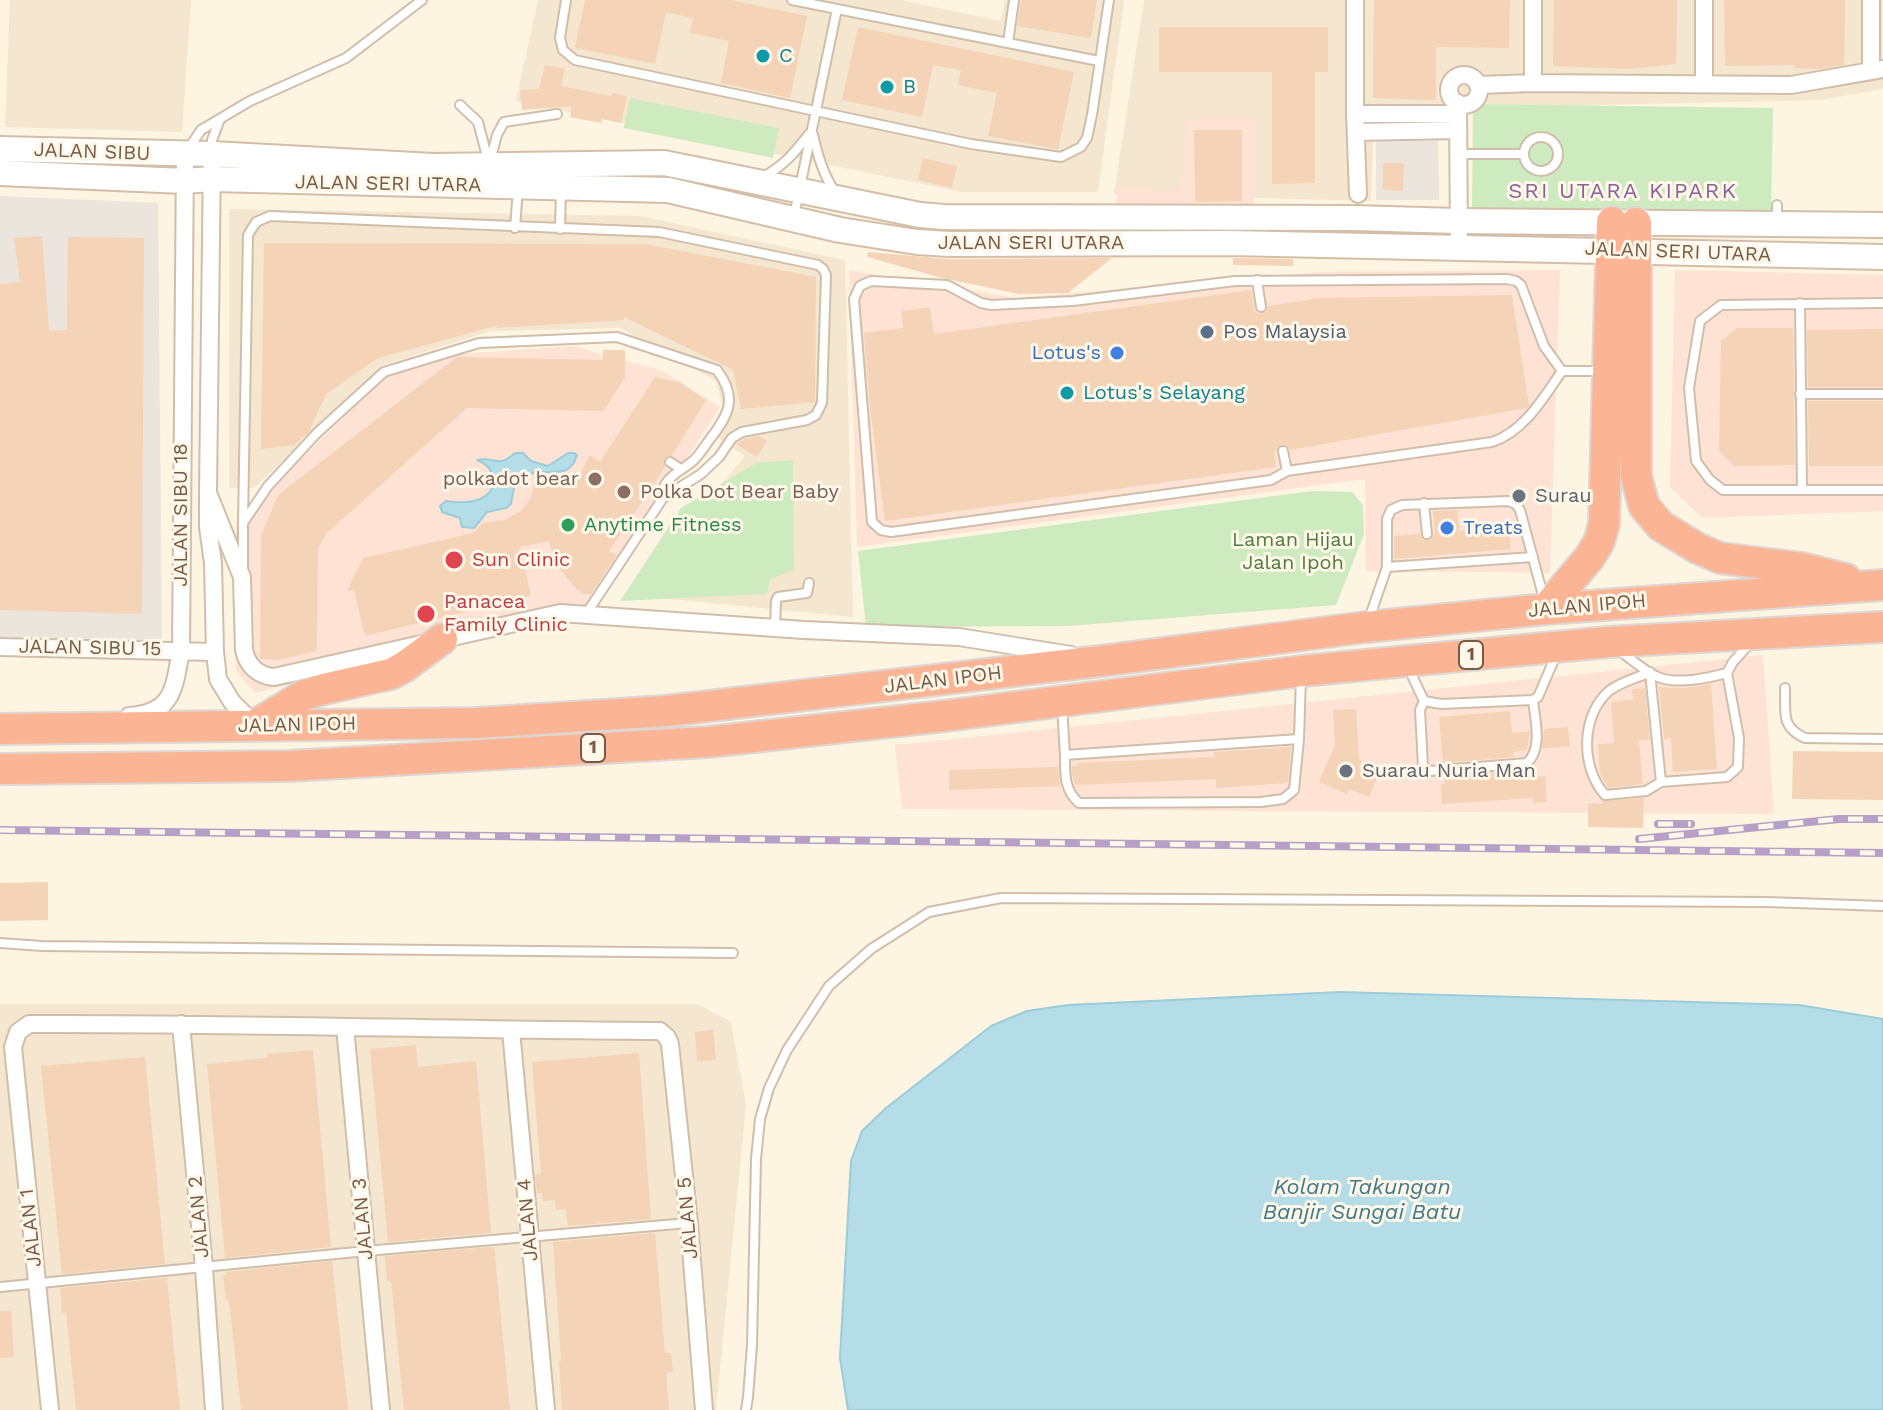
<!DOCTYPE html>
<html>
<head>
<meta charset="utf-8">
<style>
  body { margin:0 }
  canvas { display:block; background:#fdf4e1 }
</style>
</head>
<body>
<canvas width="1883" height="1410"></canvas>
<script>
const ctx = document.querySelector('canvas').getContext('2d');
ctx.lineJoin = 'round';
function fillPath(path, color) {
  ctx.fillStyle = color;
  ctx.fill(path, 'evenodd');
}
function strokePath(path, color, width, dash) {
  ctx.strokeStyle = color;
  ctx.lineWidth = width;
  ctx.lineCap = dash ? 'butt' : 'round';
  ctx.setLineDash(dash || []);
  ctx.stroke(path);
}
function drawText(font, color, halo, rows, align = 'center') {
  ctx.font = font + ' "Work Sans",sans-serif';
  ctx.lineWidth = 6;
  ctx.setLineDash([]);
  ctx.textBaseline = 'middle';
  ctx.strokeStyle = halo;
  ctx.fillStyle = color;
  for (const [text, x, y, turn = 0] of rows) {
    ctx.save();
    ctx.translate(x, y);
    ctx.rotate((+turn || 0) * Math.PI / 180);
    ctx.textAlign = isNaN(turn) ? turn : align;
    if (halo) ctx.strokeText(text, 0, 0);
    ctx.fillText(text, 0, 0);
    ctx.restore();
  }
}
fillPath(new Path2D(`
  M10 0H191L182 132 5 127Z
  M538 0H901L1001 21 1005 0H1124L1098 192H962L516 101Z
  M1144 0H1883V89L1821 100 1413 109 1415 137 1373 136 1371 201 1114 194Z
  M229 209 640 216 845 260 853 617 630 595 745 456 715 436 723 407 716 381 620 328 491 331 383 365 254 488H229Z
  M0 1004H698L731 1022 746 1105 716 1410H0Z`), '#f5e6cf');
fillPath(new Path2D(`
  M1187 118H1254V210L1115 205 1119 187 1181 190Z
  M849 270 1016 298 1318 272 1560 270 1550 573 1366 571 1365 479 857 547Z
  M1675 270 1883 275V511L1702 518 1670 487Z
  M572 346 663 371 720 407 593 603 255 693 236 671V523L404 358Z
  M1763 655 1774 814 902 809 895 745Z`), '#fee3d4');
fillPath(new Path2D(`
  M1376 141H1438L1439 200H1376Z
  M0 196 158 203 162 642 0 639Z`), '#ece5dd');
fillPath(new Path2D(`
  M630 98 779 128 773 158 624 128Z
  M1473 104 1773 108 1771 216 1472 212Z
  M793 460 794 570 770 579 767 594 620 601 681 508 756 463Z
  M1312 491 1352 492 1363 505 1364 534 1336 605 1068 626 866 627 858 551Z`), '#ceebbf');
const water = new Path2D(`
  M515 453H523L531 461 548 466 568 453H574L577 455C570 480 550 469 533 473 527 475 520 480 515 482L511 504 506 508 487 512 474 528 462 527 460 518 442 512 440 506 446 501C457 502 469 504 480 499 501 490 496 467 477 460 494 456 498 469 515 453Z
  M1340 992 1799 1005 1883 1019V1410H848L840 1358 851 1161 862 1131 886 1108 991 1026 1027 1011 1068 1005Z`);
fillPath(water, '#b5dde8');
strokePath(water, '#9accda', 2);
fillPath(new Path2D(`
  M585 0H731L807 16 790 98 721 83 729 41 690 33 693 18 666 12 655 64 575 48Z
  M1021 0H1097L1091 38 1017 26Z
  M1374 0H1510L1509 48 1436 47V100L1373 98Z
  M1554 0H1677L1676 64 1630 69 1553 66Z
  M1724 0H1845L1844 65 1820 69 1794 68V65L1725 66Z
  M858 27 1074 72 1058 149 988 136 997 93 958 85 961 70 933 65 922 117 842 100Z
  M1159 27H1328V72H1315V183L1272 184V72H1159Z
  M545 65 565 69 561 86 611 96 612 93 627 96 621 123 602 119 601 123 570 117 572 106 522 110 520 90 539 89Z
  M1194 130H1242V201L1195 202Z
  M923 158 957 166 952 188 918 180Z
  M1383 163H1404L1403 191 1383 190Z
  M42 236 49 331 67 330 68 237 144 238 142 614 0 610V284L20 282 14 238Z
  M264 243 645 244 816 277 815 402 741 409 733 370 624 317V320L495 328 499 325 378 358 326 394 309 432 294 445 261 449Z
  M868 252 948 259 1112 258 1068 293 1019 294 942 278 867 257Z
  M1233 258 1293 259V266L1233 265Z
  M1251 290 1254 309 1256 312 1261 314 1266 312 1268 306 1318 298 1512 295 1529 406 1527 408 1290 450 1286 445 1281 444 1274 453 1276 467 885 521 870 408 864 333 903 328 901 311 930 307 934 334Z
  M1737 328H1793L1795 465 1734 466 1719 451 1721 341Z
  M1883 329V387H1808L1807 330Z
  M603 350H625V377L604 411 467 408 327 533 318 548 317 651 279 660 260 659 261 536 278 495 457 357 603 360Z
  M655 377 681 383 706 400 672 456H668L664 459 665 467 609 551 617 555 591 594H583L574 587 554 561 549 541 520 547 531 596 365 636 354 590 347 591 363 558 473 533 483 523 504 520 521 511 531 498 534 485 541 477 549 486 562 483 581 472 590 455 600 462Z
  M1808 401H1883V466H1809Z
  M759 436 767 441 757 457 736 444 745 439Z
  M1457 510 1459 531 1509 527 1511 549 1394 559V536L1420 534 1423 540H1430L1435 533 1433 511Z
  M1711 684 1717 769 1673 772 1671 738 1664 739 1659 687 1684 688Z
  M1645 688 1650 740H1639L1643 784 1608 788 1600 774 1598 744 1614 743 1611 702 1633 700 1632 689Z
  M1356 709 1359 759 1362 760 1359 767 1378 775 1369 797 1350 789 1347 794 1319 782 1335 745 1333 710Z
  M1510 711 1512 733 1530 731 1527 750 1513 752 1514 757 1443 763 1439 717Z
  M1568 727 1570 746 1542 749 1544 729Z
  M1291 747 1288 783 1216 788V779L1075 785 1072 774V766H1077V763L1214 757V752Z
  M1793 751 1883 752V800L1792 799Z
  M1058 767 1060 786 949 790V770Z
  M1515 771V778L1545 776 1547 802 1533 803V798L1442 804 1441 784H1445L1444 777Z
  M1644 798 1643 828 1588 827V803L1603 804 1602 801Z
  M48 882V920L0 921V883Z
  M713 1030 716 1060 697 1061 695 1032Z
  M416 1045 418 1067 476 1061 491 1233 388 1242 370 1049Z
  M313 1050 331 1247 225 1258 207 1064 267 1058V1054Z
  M639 1053 651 1219 568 1226 566 1209 556 1210 555 1200 543 1201 542 1193H537L535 1175 541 1174 532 1062Z
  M145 1057 165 1264 62 1274 41 1066Z
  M655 1233 665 1353H671L673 1372 666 1373 669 1410H562L559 1361H561L553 1242Z
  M492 1247H494L510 1410H404L391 1281H387L385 1256Z
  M332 1261 348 1410H241L229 1300H226L223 1275H227L226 1272Z
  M167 1278 180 1410H76L66 1312 62 1313 60 1288Z
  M0 1311H11L14 1357 0 1358Z`), '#f4d3b7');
const lane = new Path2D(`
  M566 0 560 38 563 50 575 60 971 144 1061 157 1081 147 1087 138 1092 115 1109 0
  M792 0 1008 43 1014 0
  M1008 43 1099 61
  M460 105 478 122 489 164
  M813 135C818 156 823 174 835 192
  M1524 154a17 17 0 1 1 34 0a17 17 0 1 1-34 0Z
  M187 151 201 130 250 101 346 58 422 0
  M212 152V140L220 119
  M1457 154H1524
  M490 161 497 135 504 122 557 114
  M764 176C784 166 796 151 809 134
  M1777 205V223
  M794 216 837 9
  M515 228 518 188
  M560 229 561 189
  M1257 280 1261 307
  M1800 303 1802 489
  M1883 303 1721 305 1700 321 1689 388 1696 461 1710 480 1723 490H1883
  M1562 371 1544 346 1521 285 1516 281 1507 279 1235 281 1073 301 991 305 981 303 947 285 871 281 860 286 854 299 872 522 881 530 891 532 1271 480 1287 471 1492 442C1524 432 1544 397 1562 371H1601
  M1800 394H1883
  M1283 451 1287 471
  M670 462 681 469
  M1424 503 1427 534
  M243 523 248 235 256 222 270 216 659 232 818 265 823 269 826 275 822 403 816 415 807 420 742 432 732 438 719 457 701 474 663 498
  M243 567V523L268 486 317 433 384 372 479 343 617 337 717 370C738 398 729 414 710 439 705 446 700 454 694 460 682 471 660 478 663 498L586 614
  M1387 567 1533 557
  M1369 619 1387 567V519L1391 510 1402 505 1508 501 1516 504 1520 510 1544 599
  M775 627 776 601 778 597 807 593 809 583
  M1621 652C1633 660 1645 672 1658 677 1678 685 1707 678 1727 673L1733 662 1751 642
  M1408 667 1424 701 1441 704 1533 700 1538 697 1556 655
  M1785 688C1786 712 1780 727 1805 738L1883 739
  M1424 701 1420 710 1423 767 1430 771 1527 763C1543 748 1535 720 1533 700
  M1062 706 1065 755 1299 739 1301 676
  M1065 755C1065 774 1064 790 1079 803L1261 802 1283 799 1294 790 1299 739
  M1661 782 1646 791 1605 795C1580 767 1581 715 1609 691 1620 682 1637 678 1650 672L1661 782 1727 777 1738 767 1739 738 1727 673
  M0 943 42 946 733 953
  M0 1287 366 1251 688 1223
  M746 1410 748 1397 752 1345 756 1159 760 1119 769 1088 787 1050 829 986 871 949 929 912 1001 898 1767 902 1883 906`);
const street = new Path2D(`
  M1355 0V114L1358 194
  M1871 71V0
  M1449 90a15 15 0 1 1 30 0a15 15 0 1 1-30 0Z
  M1533 83V0
  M1704 84V0
  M1478 85 1533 83 1791 85 1883 69
  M1458 103 1459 247
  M1355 114H1457
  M1356 132 1457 130
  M212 154 208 493V527L213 563 215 652 218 679 232 702 255 725
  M208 493 242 577 244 650C247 665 258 676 274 677L560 613 804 630 959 637 1071 655
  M0 647 215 652
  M129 716C174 713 174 688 181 650L185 155
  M181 1024 204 1268 214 1410
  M345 1027 381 1410
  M511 1030 546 1410
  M50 1410 13 1047 18 1032 29 1024C239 1023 449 1030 660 1031L667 1037 670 1044 689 1223 704 1410`);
const secondary = new Path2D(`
  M0 149 212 154 433 166 664 163 920 215 944 217 1354 218 1458 221 1883 225
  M0 173 184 181 212 179 668 190 840 230 917 242 949 244 1230 243 1883 257`);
const highway = new Path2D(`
  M1636 223V476L1644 506 1661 526 1697 548 1720 558 1802 568 1846 579
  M1546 609 1589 558 1599 542 1604 524 1612 222
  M257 724 304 695 324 689 391 674 404 667 442 639
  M0 729 477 723 666 711 1109 660 1366 627 1546 609 1883 585
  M0 769 289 766 708 742 944 716 1302 671 1608 642 1883 627`);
strokePath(lane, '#d1beaa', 12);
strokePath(street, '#d1beaa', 20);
strokePath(secondary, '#d4bea7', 28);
strokePath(highway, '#ded7d3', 34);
strokePath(lane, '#fff', 8);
strokePath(street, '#fff', 16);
strokePath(secondary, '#fff', 24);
strokePath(highway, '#fbb594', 30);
const rail = new Path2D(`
  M1658 824H1691
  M0 830 1883 853
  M1639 839 1839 819H1883`);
strokePath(rail, '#b79fc7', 8);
strokePath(rail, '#fff7e8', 5, [15]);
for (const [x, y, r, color] of [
  [763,56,8,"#0f9aa8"],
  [887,87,8,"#0f9aa8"],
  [1207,332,8,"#5c6f8a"],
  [1117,353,8,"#3f7fe0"],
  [1067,393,8,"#0f9aa8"],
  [595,479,8,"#8d6e63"],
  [624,492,8,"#8d6e63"],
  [1519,496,8,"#6b7280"],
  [568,525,8,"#2e9e5b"],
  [1447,528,8,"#3f7fe0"],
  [454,560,10,"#e0444e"],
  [426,614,10,"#e0444e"],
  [1346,771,8,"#6b7280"]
]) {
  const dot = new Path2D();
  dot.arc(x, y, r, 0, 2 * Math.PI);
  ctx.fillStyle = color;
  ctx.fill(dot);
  strokePath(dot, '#fff7e8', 3);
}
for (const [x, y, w] of [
  [1471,655,24],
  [593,748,24]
]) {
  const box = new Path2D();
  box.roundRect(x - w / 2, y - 14, w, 28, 6);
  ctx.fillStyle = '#fff7e8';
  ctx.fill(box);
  strokePath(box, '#765a47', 2);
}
drawText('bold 18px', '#765a47', null, [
  ["1",1471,655],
  ["1",593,748]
]);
drawText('20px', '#0d838f', '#fff7e8', [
  ["C",779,56],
  ["B",903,87],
  ["Lotus's Selayang",1083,393]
], 'left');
drawText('20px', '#765a47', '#fff7e8', [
  ["JALAN SIBU",92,152,2],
  ["JALAN SERI UTARA",388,184,1],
  ["JALAN SERI UTARA",1031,243],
  ["JALAN SERI UTARA",1678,252,2],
  ["JALAN SIBU 18",181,515,-90],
  ["JALAN IPOH",1587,606,-5],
  ["JALAN SIBU 15",90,648,1],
  ["JALAN IPOH",943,680,-7],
  ["JALAN IPOH",297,725,-1],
  ["JALAN 2",199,1217,-95],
  ["JALAN 5",688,1218,-95],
  ["JALAN 3",363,1219,-95],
  ["JALAN 4",528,1220,-95],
  ["JALAN 1",31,1228,-96]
]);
drawText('20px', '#4e5e75', '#fff7e8', [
  ["Pos Malaysia",1223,332]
], 'left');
drawText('20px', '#366cbe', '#fff7e8', [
  ["Lotus's",1101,353],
  ["Treats",1463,528,"left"]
], 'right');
drawText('20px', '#785e54', '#fff7e8', [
  ["polkadot bear",579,479],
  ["Polka Dot Bear Baby",640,492,"left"]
], 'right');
drawText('20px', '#5b616d', '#fff7e8', [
  ["Surau",1535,496],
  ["Suarau Nuria Man",1362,771]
], 'left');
drawText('20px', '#27864d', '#fff7e8', [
  ["Anytime Fitness",584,525]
], 'left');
drawText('20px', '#4c7c3e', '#fff7e8', [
  ["Laman Hijau",1293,540],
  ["Jalan Ipoh",1293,563]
]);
drawText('20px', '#be3a42', '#fff7e8', [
  ["Sun Clinic",472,560],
  ["Panacea",444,602],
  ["Family Clinic",444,625]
], 'left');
ctx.letterSpacing = '2px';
drawText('22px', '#8a629a', '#fff7e8', [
  ["SRI UTARA KIPARK",1623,192]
]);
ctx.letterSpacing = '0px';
drawText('italic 22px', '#3f7a8b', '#fff7e8', [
  ["Kolam Takungan",1362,1188],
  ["Banjir Sungai Batu",1362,1213]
]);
</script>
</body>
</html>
